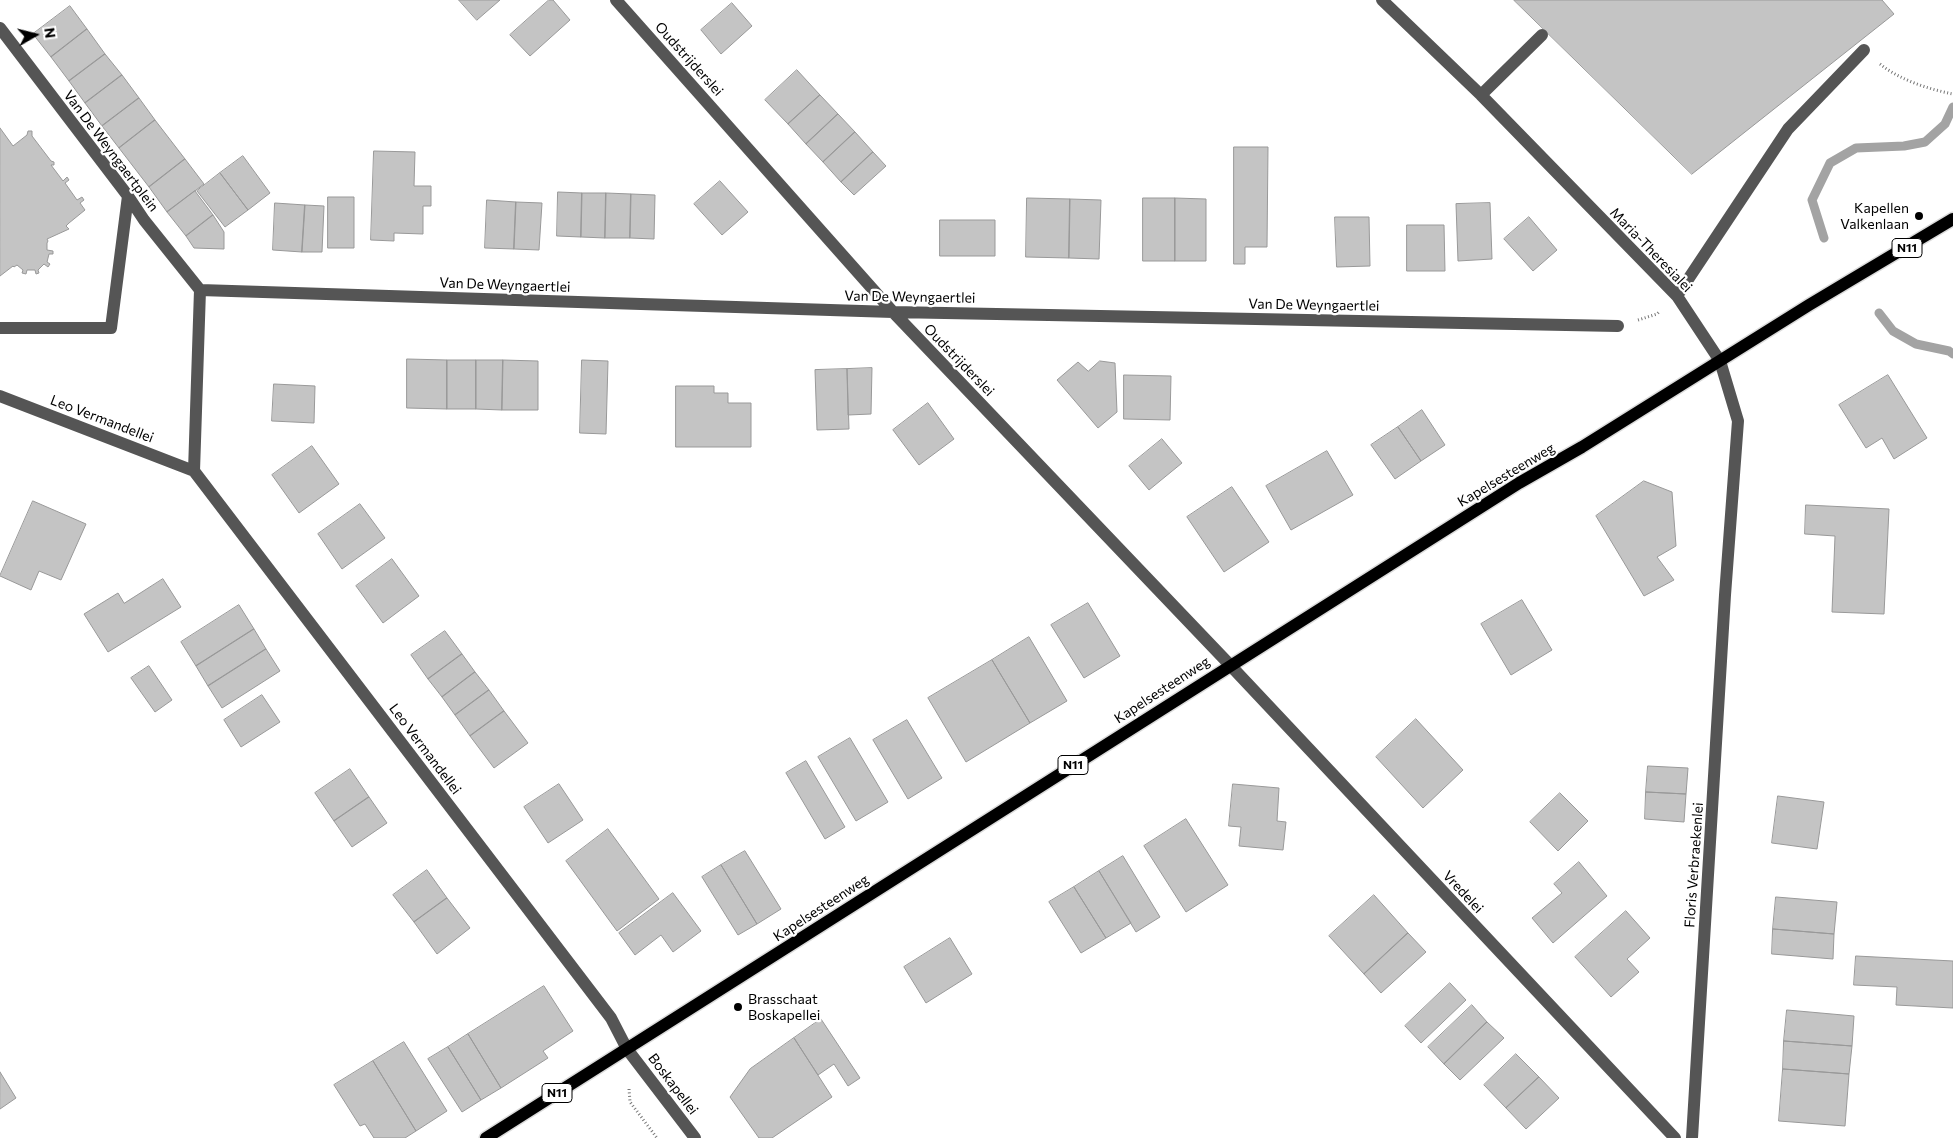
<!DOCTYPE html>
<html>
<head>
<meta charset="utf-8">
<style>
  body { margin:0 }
  #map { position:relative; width:1953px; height:1138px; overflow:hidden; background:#fff; font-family:Commissioner,sans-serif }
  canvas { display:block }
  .north { position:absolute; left:10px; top:10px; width:50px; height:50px; -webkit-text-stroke:4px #fff; paint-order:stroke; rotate:82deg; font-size:14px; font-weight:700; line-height:20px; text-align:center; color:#000 }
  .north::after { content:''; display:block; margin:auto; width:18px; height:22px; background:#000; clip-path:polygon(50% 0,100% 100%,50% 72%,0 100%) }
</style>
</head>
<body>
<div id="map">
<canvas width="1953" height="1138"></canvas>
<div class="north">N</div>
</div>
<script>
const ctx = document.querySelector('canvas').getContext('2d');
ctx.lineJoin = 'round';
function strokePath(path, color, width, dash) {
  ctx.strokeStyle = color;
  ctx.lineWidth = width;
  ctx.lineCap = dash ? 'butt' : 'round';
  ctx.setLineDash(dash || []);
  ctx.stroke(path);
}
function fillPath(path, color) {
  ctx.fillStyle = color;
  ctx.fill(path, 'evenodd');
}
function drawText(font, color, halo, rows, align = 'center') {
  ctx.font = font + ' Commissioner,sans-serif';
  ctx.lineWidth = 4.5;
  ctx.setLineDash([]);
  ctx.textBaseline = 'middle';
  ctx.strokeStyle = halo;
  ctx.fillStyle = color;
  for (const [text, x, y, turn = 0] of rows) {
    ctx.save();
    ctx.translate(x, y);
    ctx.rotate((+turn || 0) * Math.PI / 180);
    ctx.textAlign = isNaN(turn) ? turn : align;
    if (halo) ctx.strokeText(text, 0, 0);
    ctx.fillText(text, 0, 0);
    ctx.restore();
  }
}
strokePath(new Path2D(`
  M1824 238 1812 200 1830 163 1856 148 1904 146 1925 142 1945 124 1953 107
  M1879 313 1893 331 1916 344 1949 351 1953 354`), '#a3a3a3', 9);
const building = new Path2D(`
  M459 0H500L477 20Z
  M549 0H553L570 20 530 56 510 35Z
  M1514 0H1882L1894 14 1692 174Z
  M732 3 752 26 721 54 701 30Z
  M70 6 87 29 51 57 33 34Z
  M87 29 105 54 69 81 51 57Z
  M105 54 122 75 85 103 69 81Z
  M797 70 820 95 788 124 765 100Z
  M122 75 139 98 102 126 85 103Z
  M820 95 838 114 806 144 788 124Z
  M139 98 155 120 119 148 102 126Z
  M838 114 855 132 823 162 806 144Z
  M155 120 185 159 149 187 119 148Z
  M0 128 13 146 27 135 28 131H32V136L51 161 54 162V165H51L63 181 67 177 69 180 65 183 77 200 82 197 84 200 80 203 85 210 69 223 66 226 69 229 47 239 48 241 47 243V250L53 251V254H49L47 262 50 264 48 267 44 264 38 270 39 273 36 274 35 270H27L26 274 22 273 23 270 17 265 14 267 13 266 0 276Z
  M855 132 873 152 841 182 823 162Z
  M1234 147H1268L1267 247H1245V264H1234Z
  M374 151 415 152 414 186H431V206H423V234L394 233V241L371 240Z
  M873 152 886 166 854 195 841 182Z
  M243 156 270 193 248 210 220 173Z
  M185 159 204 184 167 212 149 187Z
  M220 173 248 210 225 227 197 191Z
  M720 181 748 212 722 235 694 204Z
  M195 191 213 215 186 236 167 212Z
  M558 192 582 193 581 237 557 236Z
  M582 193H606L605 238 581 237Z
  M606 193 631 194 630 238H605Z
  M631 194 655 195 654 239 630 238Z
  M328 197H354V248H328Z
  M1027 198 1070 199 1069 258 1026 257Z
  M1143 198H1175V261H1143Z
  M1175 198 1206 199V261H1175Z
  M1070 199 1101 200 1099 259 1069 258Z
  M487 200 516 202 514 249 485 248Z
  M516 202 542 203 539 250 514 249Z
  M275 203 305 205 302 252 273 250Z
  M1490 203 1492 259 1458 261 1456 204Z
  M305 205 324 206 322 252H302Z
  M213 215 224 232V249L194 248 186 236Z
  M1335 217H1369L1370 266 1337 267Z
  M1529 217 1557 250 1533 271 1504 239Z
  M940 220H995V256H940Z
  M1407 225H1444L1445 271H1407Z
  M407 359 447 360V409L407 408Z
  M447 360H476V409H447Z
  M476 360H503L502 410 476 409Z
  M503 360 538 361V410H502Z
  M582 360 608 361 606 434 580 433Z
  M1100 361 1115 363 1117 412 1098 428 1057 380 1078 362 1088 371Z
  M872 368 871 414 848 415 847 369Z
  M847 369 849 429 817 430 815 370Z
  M1124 375 1171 376 1170 420 1124 419Z
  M1888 375 1927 438 1894 459 1882 438 1866 448 1839 405Z
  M274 384 315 386 314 423 272 421Z
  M676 386H714V393H728V403H751V447H676Z
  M928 403 954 439 919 465 893 430Z
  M1422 410 1445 445 1421 461 1398 427Z
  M1398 427 1421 461 1395 479 1371 445Z
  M1162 439 1182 463 1149 490 1129 466Z
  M312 446 339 484 299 513 272 475Z
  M1327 451 1353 495 1291 530 1266 486Z
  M1644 481 1672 492 1676 546 1657 557 1674 580 1644 596 1596 516Z
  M1232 487 1269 542 1224 572 1187 517Z
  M33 501 86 524 61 580 39 571 31 590 0 576Z
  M360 504 385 538 342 569 318 534Z
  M1806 505 1889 509 1884 614 1832 612 1835 536 1805 534Z
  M392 559 419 596 383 623 356 586Z
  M163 579 181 607 108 652 84 614 118 593 124 603Z
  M1522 600 1552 650 1511 675 1481 624Z
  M1088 603 1120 656 1084 678 1051 625Z
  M239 605 254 629 196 666 181 642Z
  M254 629 266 649 208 686 196 666Z
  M445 631 462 654 428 679 411 655Z
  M1029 637 1067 701 1030 723 992 660Z
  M266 649 280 671 222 708 208 686Z
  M462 654 475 672 442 697 428 679Z
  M992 660 1030 723 966 762 928 698Z
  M149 666 172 700 155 712 131 678Z
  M475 672 489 690 455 715 442 697Z
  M489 690 504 711 470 736 455 715Z
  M262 695 280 722 241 747 224 720Z
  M504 711 528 743 494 768 470 736Z
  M1416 719 1463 770 1423 808 1376 757Z
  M907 720 942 778 908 799 873 740Z
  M850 738 888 802 856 821 818 757Z
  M806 761 845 827 825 839 786 773Z
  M1648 766 1688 768 1686 794 1646 792Z
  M350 769 369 797 334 821 315 793Z
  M559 784 583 820 548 843 524 807Z
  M1233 784 1279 788 1277 821 1286 822 1283 850 1239 846 1241 827 1229 826Z
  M1646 792 1686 794 1684 822 1645 819Z
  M1560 793 1588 821 1558 851 1530 822Z
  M1778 796 1824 802 1817 849 1772 843Z
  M369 797 387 823 352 847 334 821Z
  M1186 819 1228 885 1186 912 1144 846Z
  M608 829 659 899 617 931 566 861Z
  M745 851 781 909 757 924 721 865Z
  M1123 856 1160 917 1136 932 1099 871Z
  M1579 862 1607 896 1553 943 1532 918 1562 893 1554 884Z
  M721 865 757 924 738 935 702 877Z
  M427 870 447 898 414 922 393 895Z
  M1099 871 1131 923 1106 938 1074 887Z
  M1074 887 1106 938 1081 953 1049 902Z
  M673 893 701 931 673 952 661 935 635 955 619 933Z
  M1374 895 1408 933 1364 974 1329 936Z
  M1776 897 1837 902 1834 934 1773 929Z
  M447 898 470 928 437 954 414 922Z
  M1626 911 1650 938 1627 959 1639 972 1611 997 1575 957Z
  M1773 929 1834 934 1833 959 1772 954Z
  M1408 933 1426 952 1381 993 1364 974Z
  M950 938 972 974 926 1003 904 967Z
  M1856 956 1953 961V1008L1896 1005 1897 987 1854 985Z
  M1450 983 1466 1000 1421 1043 1405 1026Z
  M544 986 573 1031 543 1051 548 1058 501 1088 468 1034Z
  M1472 1005 1487 1022 1444 1064 1428 1047Z
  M1787 1010 1854 1016 1852 1046 1784 1041Z
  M821 1019 860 1078 848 1086 834 1064 818 1075 794 1038Z
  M1487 1022 1504 1038 1460 1080 1444 1064Z
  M468 1034 501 1088 481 1100 448 1047Z
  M794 1038 832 1097 772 1138H759L730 1097 750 1069Z
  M1784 1041 1852 1046 1849 1074 1783 1069Z
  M404 1042 447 1111 416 1131 373 1061Z
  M448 1047 481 1100 462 1112 428 1059Z
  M1516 1054 1539 1077 1506 1108 1484 1085Z
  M373 1061 416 1131 405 1138H374L365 1124 360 1126 334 1085Z
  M1783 1069 1849 1074 1845 1126 1779 1121Z
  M0 1072 16 1098 0 1109Z
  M1539 1077 1559 1098 1526 1129 1506 1108Z`);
fillPath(building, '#c4c4c4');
strokePath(building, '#999', 1);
const major = new Path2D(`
  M486 1138 1519 483 1582 447 1809 305 1953 219`);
strokePath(major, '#dbdbdb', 15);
strokePath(new Path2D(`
  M1880 64C1900 80 1928 89 1953 94
  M1638 320 1657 314 1660 311
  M629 1089 630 1102 657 1138`), '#777', 3, [1, 2.5]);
strokePath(new Path2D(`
  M616 0 893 312 1230 665 1675 1138
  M1382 0 1481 95 1677 296 1720 361 1738 421 1725 595 1692 1138
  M0 28 128 196 144 220 200 290
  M1481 95 1542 35
  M200 290 893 312 1618 326
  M1677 296 1788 129 1864 50
  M0 328H111L128 196
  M0 396 194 471 611 1018 627 1049 695 1138
  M194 471 200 290`), '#555', 12);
strokePath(major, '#000', 12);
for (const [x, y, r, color] of [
  [1919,216,5,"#000"],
  [738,1007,5,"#000"]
]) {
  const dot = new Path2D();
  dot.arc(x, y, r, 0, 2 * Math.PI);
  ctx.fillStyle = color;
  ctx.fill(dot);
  strokePath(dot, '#fff', 2);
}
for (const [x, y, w] of [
  [1907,248,30],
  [1073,765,30],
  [557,1093,30]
]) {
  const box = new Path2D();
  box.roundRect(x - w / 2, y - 9.5, w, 19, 4);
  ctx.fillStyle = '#fff';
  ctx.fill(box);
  strokePath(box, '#000', 1);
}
drawText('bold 12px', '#000', null, [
  ["N11",1907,248],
  ["N11",1073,765],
  ["N11",557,1093]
]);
drawText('14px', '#000', '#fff', [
  ["Oudstrijderslei",689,59,48],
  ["Van De Weyngaertplein",111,151,53],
  ["Maria-Theresialei",1651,250,46],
  ["Van De Weyngaertlei",505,285,2],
  ["Van De Weyngaertlei",910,297,1],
  ["Van De Weyngaertlei",1314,305,1],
  ["Oudstrijderslei",959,360,46],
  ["Leo Vermandellei",102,419,21],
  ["Kapelsesteenweg",1506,475,-31],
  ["Kapelsesteenweg",1162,690,-33],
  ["Leo Vermandellei",425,749,53],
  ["Floris Verbraekenlei",1694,865,-86],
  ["Vredelei",1463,892,47],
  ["Kapelsesteenweg",821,908,-33],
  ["Boskapellei",673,1084,53]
]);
drawText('14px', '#000', '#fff', [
  ["Kapellen",1909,208],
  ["Valkenlaan",1909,224],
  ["Brasschaat",748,999,"left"],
  ["Boskapellei",748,1015,"left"]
], 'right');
</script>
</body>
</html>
